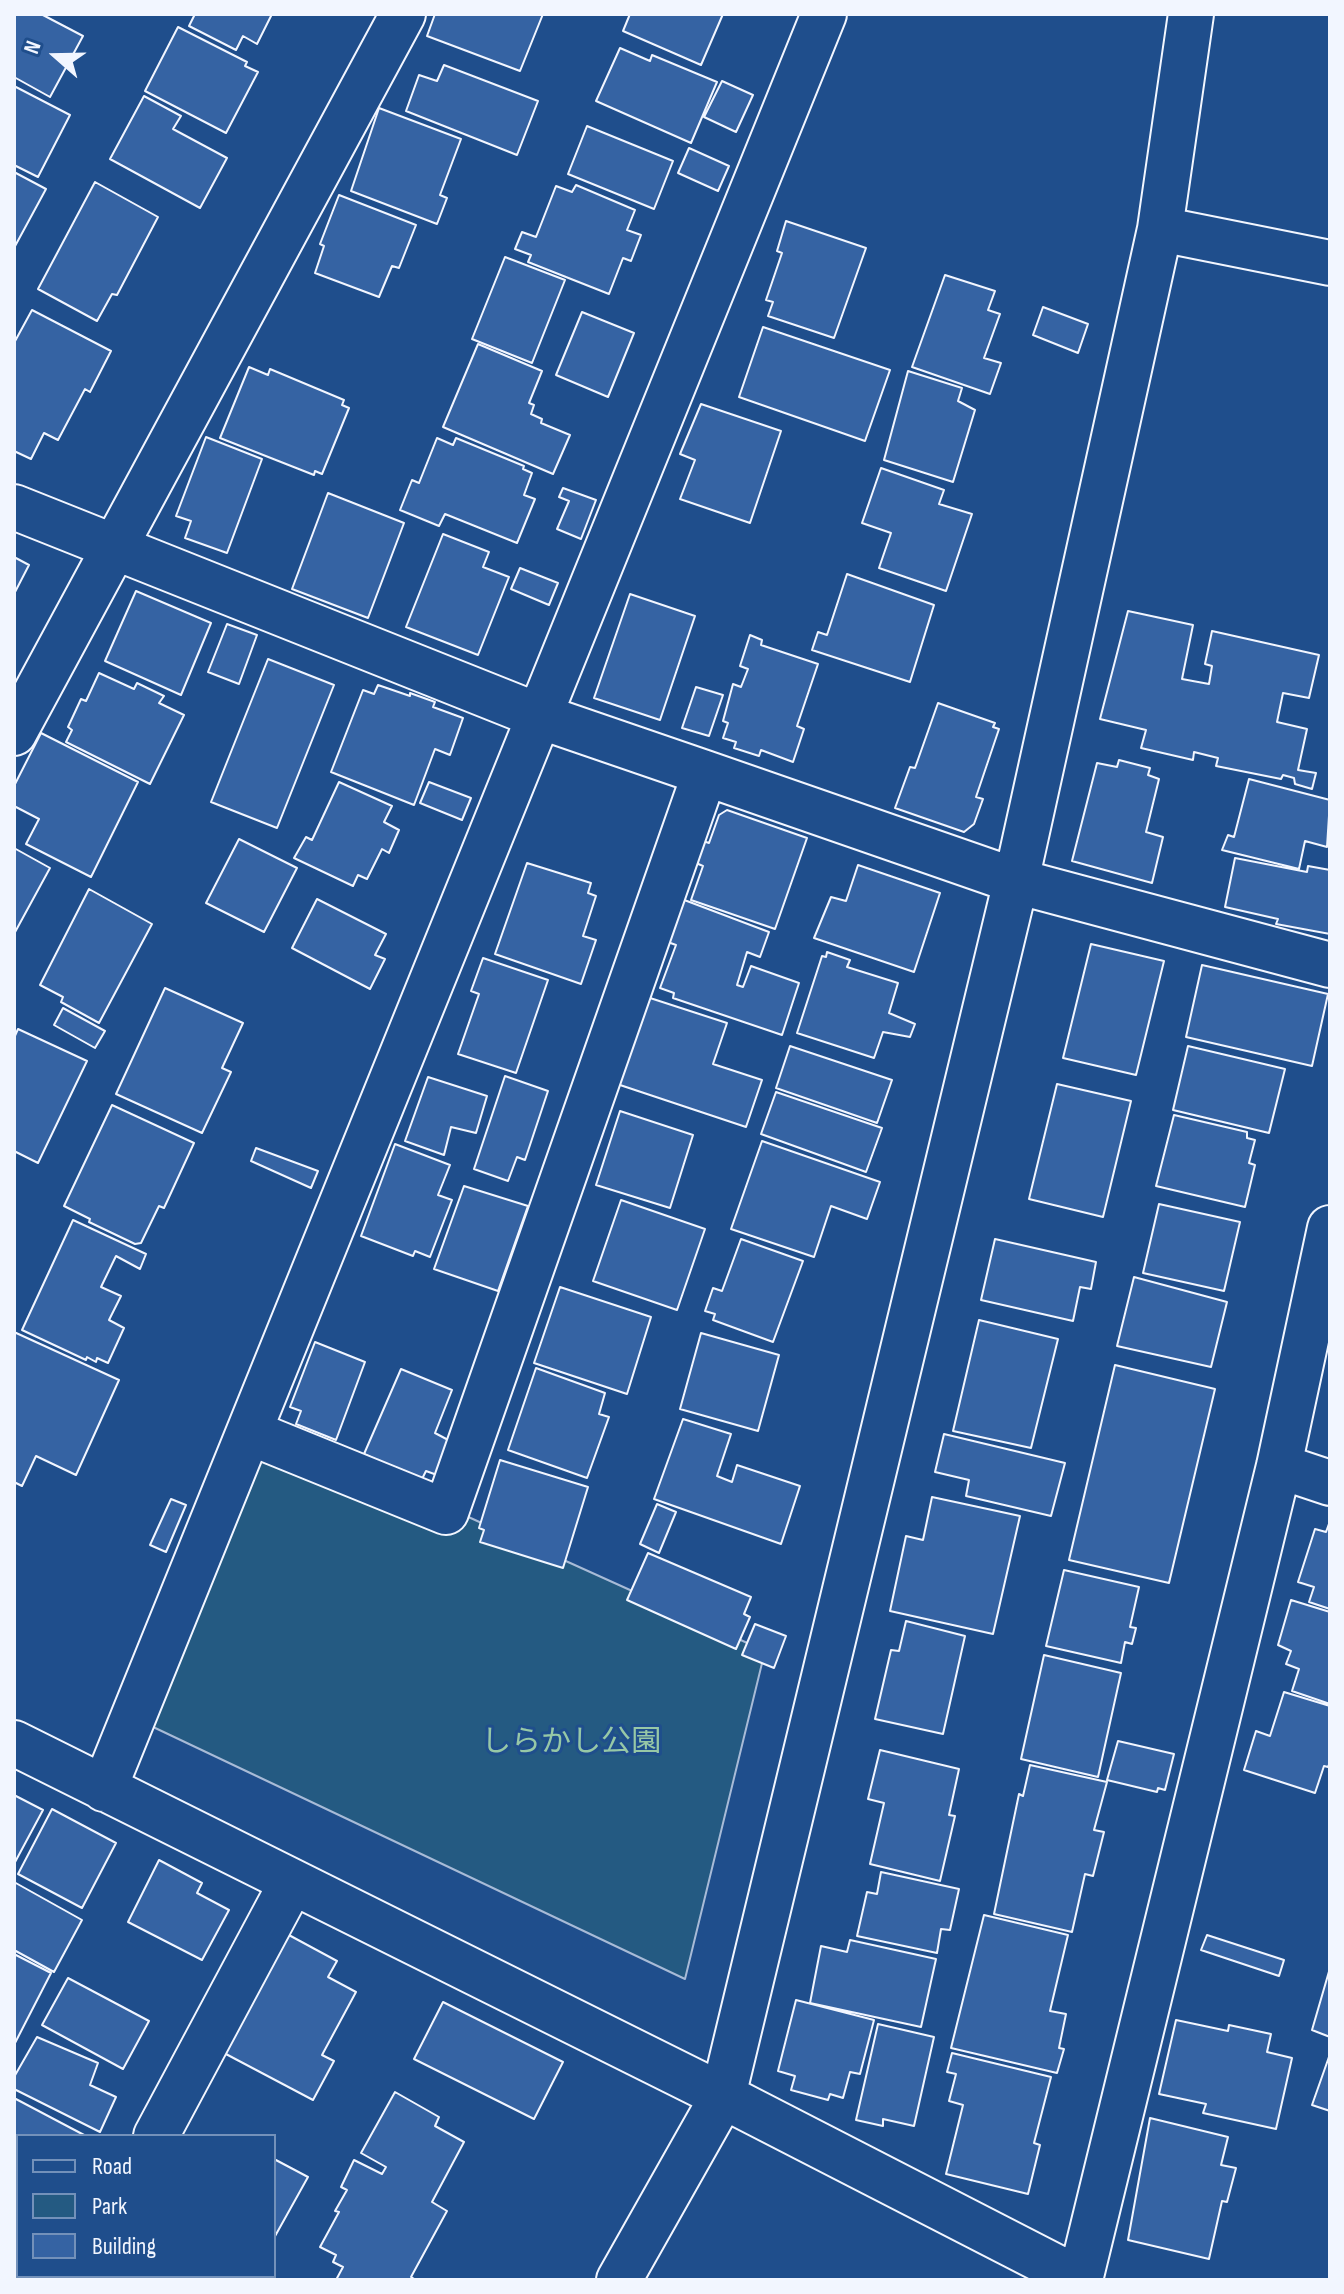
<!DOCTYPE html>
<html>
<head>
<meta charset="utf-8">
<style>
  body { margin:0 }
  #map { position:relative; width:1344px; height:2294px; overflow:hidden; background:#1f4e8c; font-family:"Sofia Sans Condensed",sans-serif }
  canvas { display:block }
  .frame { position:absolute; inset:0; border:16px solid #f2f6ff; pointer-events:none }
  .legend { position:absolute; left:16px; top:2134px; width:260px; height:144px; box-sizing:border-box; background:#1f4e8c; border:2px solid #7391ba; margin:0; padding:10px 14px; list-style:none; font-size:24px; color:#f2f6ff }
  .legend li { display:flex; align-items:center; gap:16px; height:40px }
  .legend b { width:40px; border:2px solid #7391ba }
  .north { position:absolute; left:16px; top:16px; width:80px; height:80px; -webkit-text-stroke:6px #1f4e8c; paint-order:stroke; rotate:290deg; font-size:22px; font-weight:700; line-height:32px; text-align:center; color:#f2f6ff }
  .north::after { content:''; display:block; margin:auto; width:28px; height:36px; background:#f2f6ff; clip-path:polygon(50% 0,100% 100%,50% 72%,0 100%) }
</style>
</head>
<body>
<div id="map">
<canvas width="1344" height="2294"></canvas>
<div class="frame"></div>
<ul class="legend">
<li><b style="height:10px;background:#1f4e8c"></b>Road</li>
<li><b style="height:22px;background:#245a82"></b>Park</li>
<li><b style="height:22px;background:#3563a3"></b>Building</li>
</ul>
<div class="north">N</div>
</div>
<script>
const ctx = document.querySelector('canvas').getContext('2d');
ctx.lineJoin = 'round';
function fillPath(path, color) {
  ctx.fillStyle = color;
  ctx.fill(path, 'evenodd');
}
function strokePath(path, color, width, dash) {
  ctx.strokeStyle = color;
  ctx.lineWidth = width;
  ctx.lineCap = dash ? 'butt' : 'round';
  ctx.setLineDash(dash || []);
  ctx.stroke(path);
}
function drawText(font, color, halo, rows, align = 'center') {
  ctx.font = font + ' "Sofia Sans Condensed","Noto Sans JP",sans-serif';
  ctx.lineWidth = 6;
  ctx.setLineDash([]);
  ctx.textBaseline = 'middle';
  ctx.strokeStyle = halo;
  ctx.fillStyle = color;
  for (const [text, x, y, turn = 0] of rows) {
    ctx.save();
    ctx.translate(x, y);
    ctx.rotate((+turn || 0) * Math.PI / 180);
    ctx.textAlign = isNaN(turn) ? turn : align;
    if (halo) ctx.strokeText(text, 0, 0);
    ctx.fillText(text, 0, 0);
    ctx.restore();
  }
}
const green = new Path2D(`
  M267 1426 765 1651 685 1979 151 1726Z`);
fillPath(green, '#245a82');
strokePath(green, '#a8bbd7', 2);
const building = new Path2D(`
  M14 14H41L83 36 50 97 14 77Z
  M195 14H272L257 44 243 36 236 50 189 26Z
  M435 14H543L520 71 427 36Z
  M630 14H723L701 65 623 31Z
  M178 27 247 62 245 66 258 72 226 133 145 91Z
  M620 48 650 61 652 55 717 82 691 143 596 101Z
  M444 65 538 101 517 155 406 111 419 75 437 81Z
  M722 81 753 95 736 132 704 117Z
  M14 86 70 115 38 177 14 165Z
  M144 96 181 116 173 129 227 158 200 208 110 159Z
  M379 108 461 139 440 195 447 198 437 224 351 191Z
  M587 126 673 161 654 209 568 174Z
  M689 148 729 166 718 191 678 173Z
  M14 172 46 189 14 248Z
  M95 182 158 217 117 295 112 294 97 321 38 289Z
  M576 185 635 210 627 230 641 235 631 261 623 258 609 294 528 262 531 255 515 249 522 232 536 237 556 186 572 192Z
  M339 195 416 225 399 268 392 266 379 297 315 273 324 246 320 244Z
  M786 221 866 248 834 338 768 316 773 302 766 300 782 253 777 251Z
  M505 257 565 280 532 363 472 339Z
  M945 275 995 291 988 310 1000 314 984 358 1001 363 990 394 912 367Z
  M1043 307 1088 324 1078 353 1033 335Z
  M32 310 111 351 90 392 85 389 58 440 44 433 31 459 14 451V343Z
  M582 312 634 333 608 397 556 375Z
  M763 327 890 370 865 441 739 397Z
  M478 344 542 371 529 403 534 405 531 414 542 419 541 423 570 435 553 474 443 427Z
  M249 367 268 375 270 369 344 400 342 405 349 408 322 474 315 471 314 475 220 438Z
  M908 371 962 388 958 401 975 410 953 482 884 460Z
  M701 404 781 431 750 523 680 499 695 460 680 454Z
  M206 437 262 459 227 553 185 538 191 521 176 516Z
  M437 438 453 445 456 438 524 466 523 469 532 473 524 495 535 499 517 543 445 514 439 526 400 510 412 480 419 483Z
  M881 468 944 490 939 504 972 514 946 591 879 568 891 533 862 523Z
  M563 488 596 500 581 539 557 529 569 501 559 497Z
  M328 493 404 523 368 618 292 589Z
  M443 534 489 552 483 567 509 577 478 655 406 627Z
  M14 557 29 565 14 594Z
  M520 568 558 583 549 605 511 589Z
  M847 574 934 605 910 682 812 650 818 632 827 635Z
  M136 591 211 623 181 695 105 661Z
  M630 594 695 616 660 720 594 698Z
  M1128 611 1193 625 1182 679 1209 684 1212 666 1205 664 1212 631 1319 655 1309 698 1283 693 1277 722 1307 729 1298 770 1316 773 1312 789 1295 784 1294 778 1283 775 1281 779 1216 766 1218 758 1194 752 1193 760 1141 748 1146 730 1100 719Z
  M227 624 257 635 239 684 208 672Z
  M750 635 762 640 761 645 818 664 797 726 804 729 793 762 761 750 759 756 734 748 736 742 723 738 728 723 723 721 733 684 741 687 748 669 740 666Z
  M268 659 334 685 277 828 211 802Z
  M99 673 134 689 137 683 164 696 159 703 184 715 150 784 66 742 72 730 68 727 81 699 86 701Z
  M378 685 410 696V693L435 702 433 707 463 718 450 755 435 749 414 805 331 772 363 690 374 694Z
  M696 687 723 695 709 736 682 728Z
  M938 703 995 723 993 727 999 729 976 797 983 799 974 824 964 832 895 808 910 767 915 768Z
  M41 733 138 782 91 877 26 844 39 819 14 806V786Z
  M1119 760 1150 768 1148 775 1159 779 1146 832 1163 837 1152 883 1072 861 1097 763 1117 767Z
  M1249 779 1330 800 1327 847 1305 841 1299 869 1222 850 1228 835 1234 837Z
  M339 782 392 806 384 822 399 830 389 853 382 849 367 879 358 875 353 886 294 858 306 837 312 840Z
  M429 782 471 798 462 820 420 803Z
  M727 810 807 838 775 929 691 900 703 866 696 863 703 841 709 843 719 815Z
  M239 839 297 868 264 932 206 903Z
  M14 848 50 868 14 934Z
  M1235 858 1307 872 1308 866 1330 870V934L1276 924 1278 919 1225 907Z
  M527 863 591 883 588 893 596 896 583 936 596 940 581 984 495 954Z
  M858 865 940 893 914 972 814 938 831 897 846 901Z
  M89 889 152 924 99 1023 61 1002 63 997 40 985Z
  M679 898 769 932 760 957 747 952 737 985 743 987 751 966 799 983 782 1035 673 998 674 993 660 988 676 945 665 941Z
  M317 899 386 934 375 955 385 959 370 989 292 948Z
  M1091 944 1164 961 1136 1075 1063 1058Z
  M827 952 850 960 847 967 898 983 889 1013 915 1024 910 1037 883 1032 874 1058 797 1033 822 956 826 957Z
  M483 958 548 980 516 1073 458 1054 479 994 471 991Z
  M1202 965 1328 994 1312 1066 1186 1037Z
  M165 988 243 1023 222 1068 231 1072 202 1133 116 1094Z
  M647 997 727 1023 713 1064 762 1080 746 1127 617 1084Z
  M63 1008 105 1031 95 1048 54 1025Z
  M18 1029 87 1061 38 1163 14 1151V1038Z
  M790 1046 892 1080 877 1123 776 1088Z
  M1188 1046 1285 1069 1269 1133 1173 1110Z
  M505 1076 548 1091 525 1160 517 1157 508 1181 474 1169Z
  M428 1077 487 1096 476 1133 451 1127 444 1155 405 1141Z
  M1057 1084 1131 1101 1103 1217 1029 1199Z
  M776 1092 882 1128 866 1172 761 1134Z
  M112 1105 194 1143 164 1208 159 1206 141 1243 135 1244 89 1222 90 1219 64 1206Z
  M620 1111 693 1135 670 1208 596 1185Z
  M1174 1115 1247 1132V1138L1255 1140 1249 1163 1255 1165 1245 1207 1156 1186Z
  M762 1141 880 1182 867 1219 831 1206 814 1257 731 1229Z
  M395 1144 450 1165 438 1195 452 1200 430 1257 415 1251 413 1256 361 1236Z
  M256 1148 318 1171 311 1188 251 1161Z
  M464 1186 528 1206 498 1291 434 1269Z
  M621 1200 705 1229 677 1310 593 1281Z
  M1159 1204 1240 1222 1224 1291 1143 1273Z
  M73 1220 146 1254 140 1269 116 1256 101 1287 121 1296 109 1320 124 1328 108 1363 97 1358 96 1362 87 1357 86 1360 22 1330Z
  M741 1239 803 1261 773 1342 713 1320 715 1314 705 1311 713 1288 722 1291Z
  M995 1239 1096 1262 1091 1289 1080 1287 1073 1321 981 1300Z
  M1134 1277 1227 1302 1211 1367 1117 1346Z
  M560 1287 651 1317 627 1394 534 1363Z
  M979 1320 1058 1339 1031 1448 953 1431Z
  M14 1332 119 1380 76 1475 36 1456 22 1486 14 1482Z
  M701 1333 779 1355 758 1431 680 1409Z
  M315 1342 365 1362 336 1440 296 1424 301 1411 290 1407Z
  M1115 1365 1215 1389 1169 1583 1069 1560Z
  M536 1368 605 1393 599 1414 609 1417 587 1478 508 1450Z
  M401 1369 452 1390 435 1433 452 1442 437 1475 426 1471 421 1481 364 1454Z
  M683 1419 731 1434 717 1476 732 1482 737 1465 800 1486 781 1544 654 1499Z
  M944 1434 1065 1463 1051 1516 966 1496 969 1480 935 1472Z
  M500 1460 588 1487 563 1568 480 1542 484 1530 479 1528Z
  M932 1497 1020 1516 993 1634 890 1611 906 1536 923 1540Z
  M171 1499 186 1505 166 1552 150 1545Z
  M657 1504 676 1512 659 1553 640 1544Z
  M1330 1521V1609L1309 1602 1314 1587 1298 1582 1315 1529 1326 1532Z
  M648 1553 751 1597 744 1614 750 1617 736 1649 627 1600Z
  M1064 1570 1139 1587 1130 1627 1136 1628 1132 1644 1125 1642 1121 1663 1046 1646Z
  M1291 1600 1330 1612V1704L1292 1691 1299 1669 1286 1664 1291 1651 1278 1645Z
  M906 1621 965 1636 943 1734 875 1719 891 1650 899 1651Z
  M755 1624 786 1636 774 1668 742 1655Z
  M1044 1655 1121 1673 1098 1777 1021 1759Z
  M1284 1692 1330 1706V1762L1328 1767 1324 1766 1315 1793 1244 1770 1256 1731 1270 1736Z
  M1118 1741 1174 1754 1165 1790 1158 1788 1157 1792 1107 1780Z
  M880 1750 959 1769 949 1815 955 1816 940 1881 870 1864 884 1803 868 1799Z
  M1030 1765 1107 1782 1094 1830 1104 1832 1093 1876 1085 1874 1072 1932 994 1914 1019 1794 1023 1796Z
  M14 1795 43 1810 14 1864Z
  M52 1809 116 1843 82 1908 18 1874Z
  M159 1860 202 1883 197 1893 229 1910 202 1960 128 1922Z
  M881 1872 959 1889 950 1930 941 1929 937 1953 857 1936 867 1892 877 1894Z
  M14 1882 82 1920 54 1972 14 1950Z
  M984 1915 1068 1935 1050 2011 1066 2014 1059 2048 1064 2049 1057 2073 951 2048Z
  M287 1934 337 1961 328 1977 356 1992 322 2055 334 2061 313 2100 224 2053Z
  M1207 1935 1284 1960 1279 1976 1201 1950Z
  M850 1940 936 1959 921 2027 810 2003 821 1946 847 1952Z
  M14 1954 51 1973 15 2043H14Z
  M1330 1968V2037L1312 2030Z
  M68 1978 149 2021 123 2069 42 2025Z
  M796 2000 874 2020 860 2074 850 2072 843 2098 830 2094 828 2100 791 2090 795 2076 778 2071Z
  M443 2002 563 2062 534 2119 414 2059Z
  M1176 2020 1228 2031 1229 2025 1271 2034 1267 2052 1292 2058 1276 2129 1203 2113 1206 2104 1159 2094Z
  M878 2024 934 2037 914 2126 883 2119V2126L856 2120Z
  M37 2037 98 2063 90 2085 116 2097 100 2132 14 2089V2077Z
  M952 2053 1051 2077 1034 2143 1040 2145 1028 2194 946 2174 963 2105 949 2101 956 2074 947 2072Z
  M1330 2054V2111L1312 2105Z
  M395 2092 439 2117 435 2126 464 2142 432 2202 447 2211 411 2277 416 2280H336L343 2267 333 2262 336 2255 320 2247 339 2212 335 2211 347 2190 341 2187 354 2160 382 2174 386 2167 361 2153Z
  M14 2098 86 2136H18V2163L14 2161Z
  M1150 2118 1228 2137 1221 2165 1236 2168 1227 2202 1222 2201 1209 2259 1128 2240Z
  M274 2159 308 2177 274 2238Z
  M14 2166 18 2168V2235L14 2233Z
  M253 2276 251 2280 147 2277 148 2276Z`);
fillPath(building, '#3563a3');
strokePath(building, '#f2f6ff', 2);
const minor = new Path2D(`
  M1160 229 1330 263
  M14 507 539 716 705 773 1016 881 1330 965
  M14 733 403 14
  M249 1432 446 1512 705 773
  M1279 1466 1330 1483
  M14 1743 723 2096 1081 2280
  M104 1789 824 14
  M156 2136 292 1882
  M79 2280 81 2276
  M619 2280 723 2096 1016 881 1160 229 1191 14
  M1080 2280 1279 1466 1330 1228`);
strokePath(minor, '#f2f6ff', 48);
strokePath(minor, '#1f4e8c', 44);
drawText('30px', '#97c8a6', '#1f4e8c', [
  ["しらかし公園",571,1743]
]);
</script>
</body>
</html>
